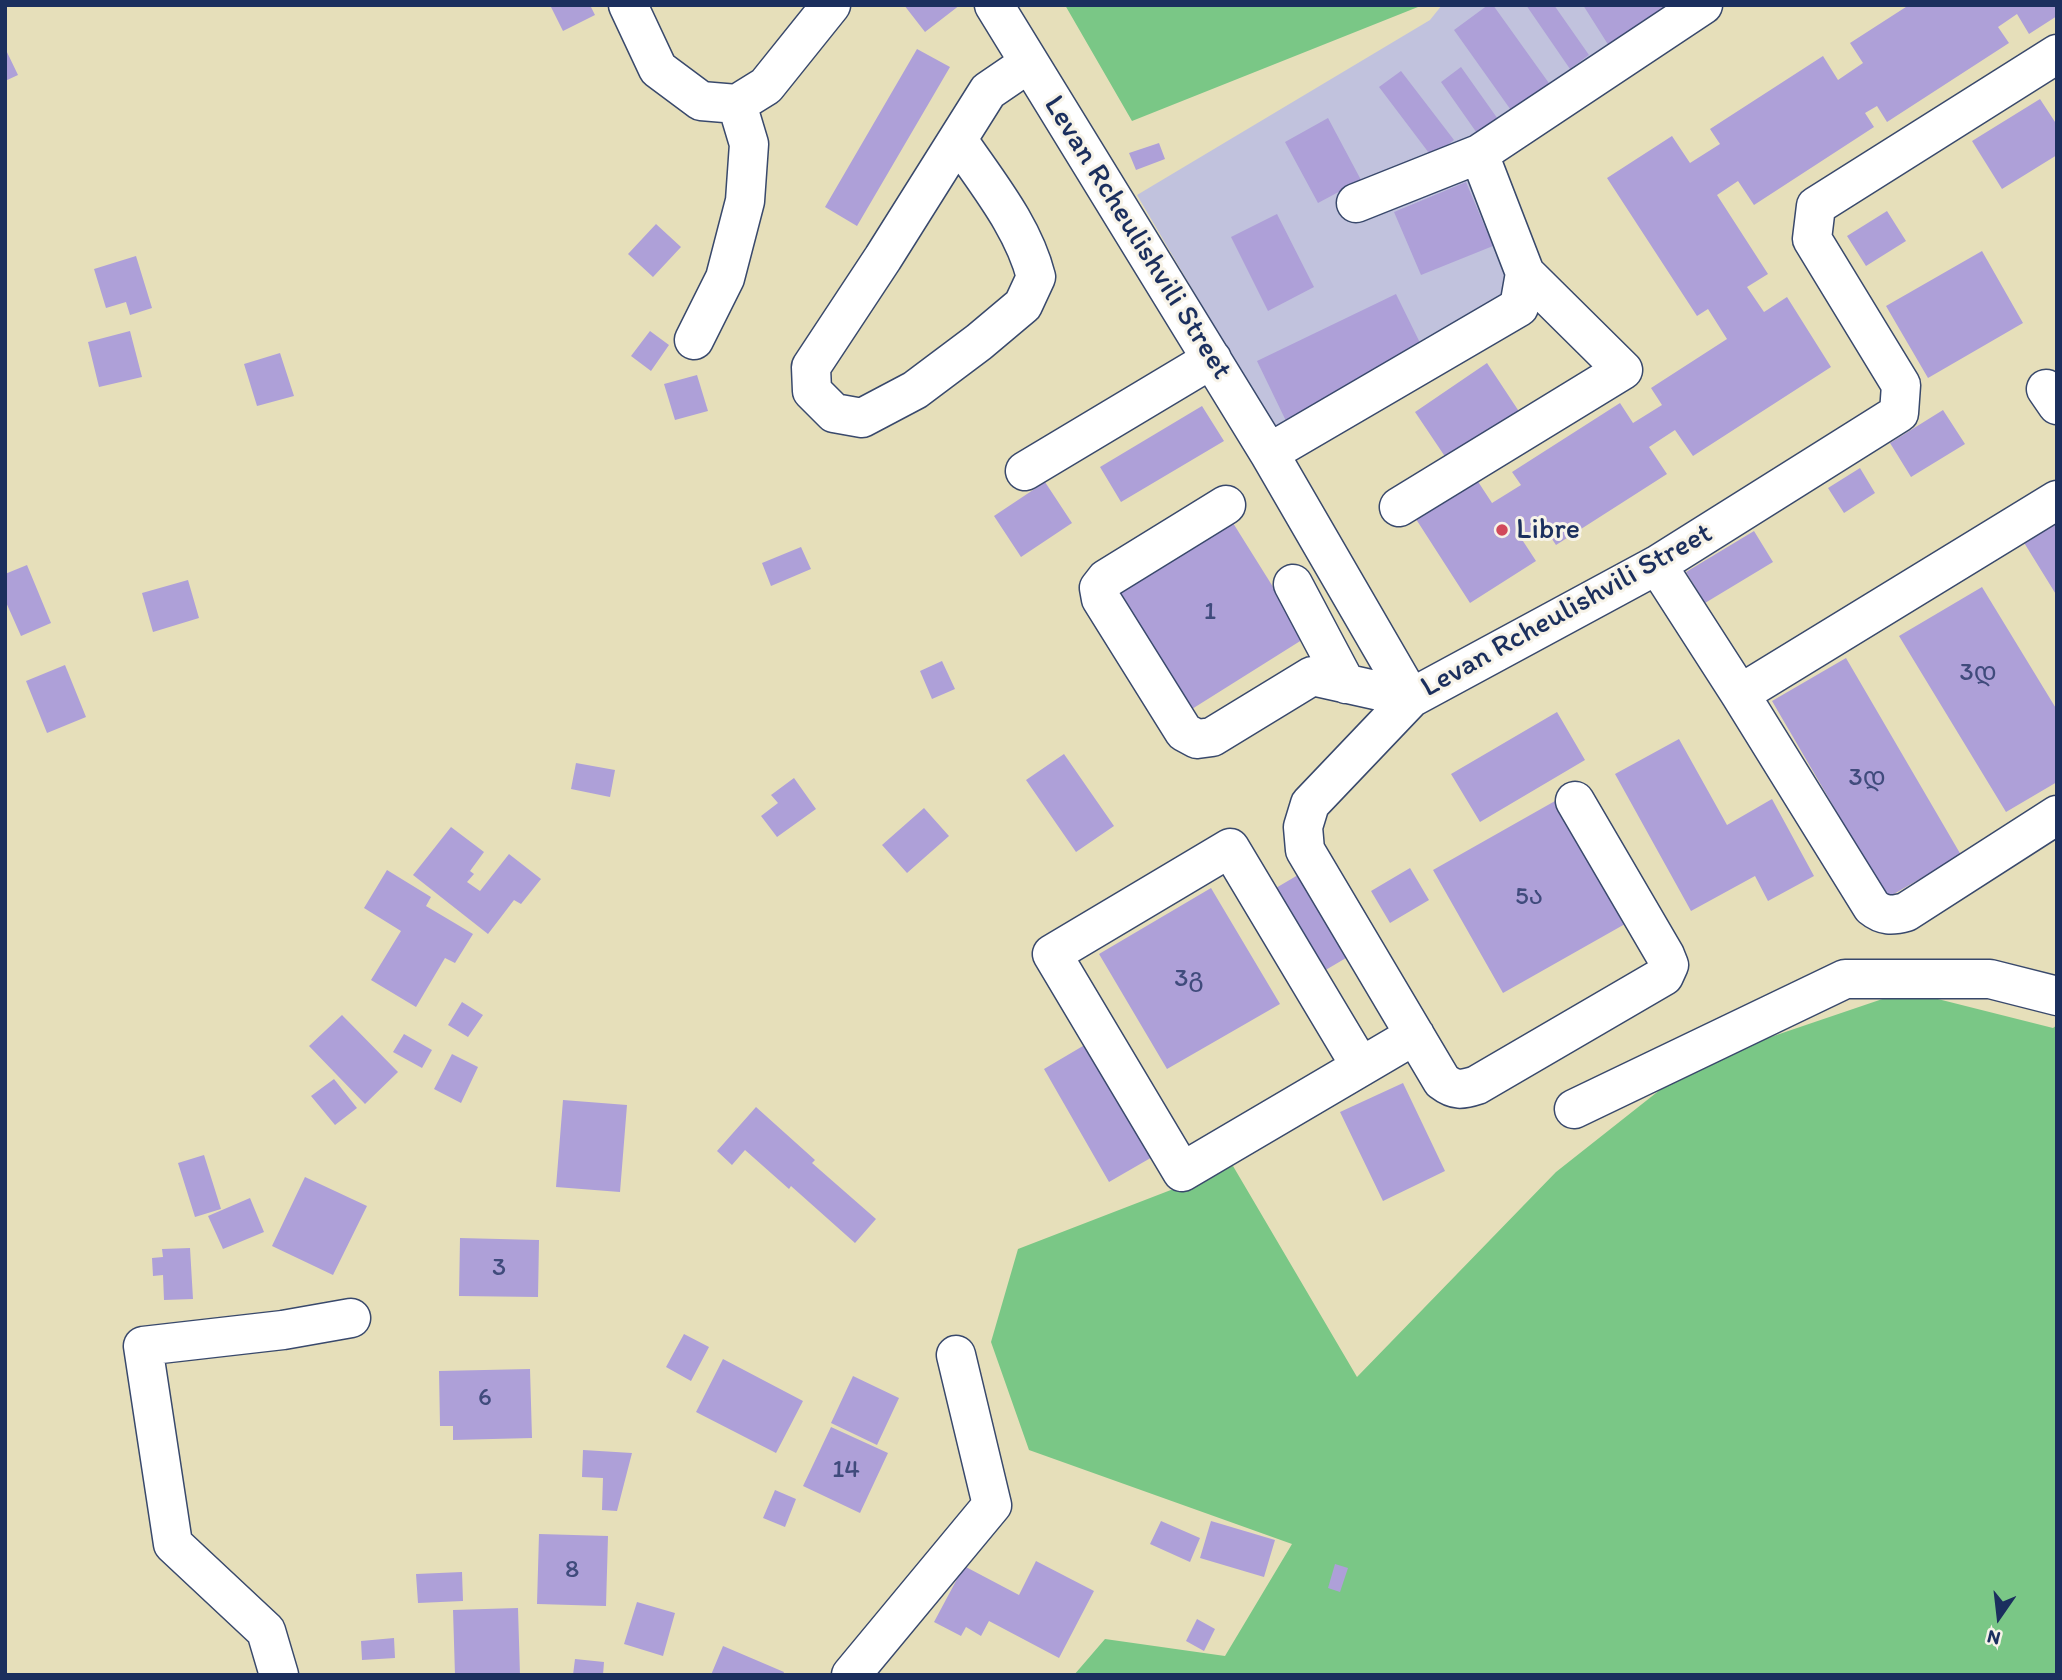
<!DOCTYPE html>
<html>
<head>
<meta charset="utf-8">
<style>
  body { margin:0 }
  #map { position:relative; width:2062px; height:1680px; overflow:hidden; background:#e6dfba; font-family:Itim,sans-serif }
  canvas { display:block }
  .frame { position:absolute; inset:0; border:7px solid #1b2f5e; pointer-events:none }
  .north { position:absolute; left:1964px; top:1582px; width:70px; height:70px; -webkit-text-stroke:5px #f7f3e8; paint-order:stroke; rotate:194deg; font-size:19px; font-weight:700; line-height:28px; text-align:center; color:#1b2f5e }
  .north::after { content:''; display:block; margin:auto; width:24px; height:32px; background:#1b2f5e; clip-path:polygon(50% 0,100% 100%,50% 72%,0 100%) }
</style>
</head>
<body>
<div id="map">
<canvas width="2062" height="1680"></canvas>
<div class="frame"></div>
<div class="north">N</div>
</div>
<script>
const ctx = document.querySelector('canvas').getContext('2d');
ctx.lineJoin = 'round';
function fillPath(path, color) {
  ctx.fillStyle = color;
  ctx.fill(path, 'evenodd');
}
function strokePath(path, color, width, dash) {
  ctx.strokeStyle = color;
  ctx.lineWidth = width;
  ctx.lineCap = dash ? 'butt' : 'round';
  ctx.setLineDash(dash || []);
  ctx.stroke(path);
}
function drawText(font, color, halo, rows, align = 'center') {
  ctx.font = font + ' Itim,"Noto Sans Georgian",sans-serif';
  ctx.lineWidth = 6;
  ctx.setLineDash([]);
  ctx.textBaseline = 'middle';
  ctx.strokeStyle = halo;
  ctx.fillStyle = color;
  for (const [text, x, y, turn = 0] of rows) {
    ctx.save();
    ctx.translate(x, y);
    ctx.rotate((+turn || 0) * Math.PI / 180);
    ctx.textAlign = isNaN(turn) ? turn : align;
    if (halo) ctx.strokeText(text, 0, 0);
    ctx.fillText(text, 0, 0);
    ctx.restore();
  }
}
fillPath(new Path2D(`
  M1442 5H1680L1470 152 1507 275 1500 304 1279 437 1137 195 1430 20Z`), '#c1c2dd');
fillPath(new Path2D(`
  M1065 5H1423L1132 121Z
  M1906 991 2053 1028 2057 1025V1675H1074L1105 1639 1225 1656 1292 1544 1029 1450 991 1342 1018 1249 1233 1166 1357 1377 1556 1172 1694 1063Z`), '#7ac786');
fillPath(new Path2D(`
  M550 5H590L595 15 563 31Z
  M904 5H960L925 32Z
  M1488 5H1493L1551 86 1513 113 1454 30Z
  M1526 5H1554L1589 55 1570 69Z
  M1583 5H1674L1609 46Z
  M1909 5H2057V16L2029 34 2017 14 1998 27 2009 43 1887 122 1877 106 1865 113 1874 127 1754 205 1738 181 1717 195 1768 274 1747 287 1764 312 1787 297 1831 367 1693 456 1675 430 1649 447 1667 474 1556 545 1542 524 1521 538 1536 561 1470 603 1414 516 1475 477 1492 503 1521 485 1512 472 1620 403 1633 423 1662 405 1651 388 1727 339 1708 309 1697 316 1607 178 1672 136 1690 163 1720 144 1710 129 1823 56 1838 80 1863 63 1850 43Z
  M5 48 18 75 5 81Z
  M917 49 950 67 857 226 825 207Z
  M1461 67 1500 122 1479 136 1441 82Z
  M1401 71 1454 140 1432 157 1379 87Z
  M2040 99 2057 125V155L2002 189 1972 141Z
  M1328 118 1361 180 1318 203 1285 142Z
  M1159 143 1165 159 1136 170 1129 153Z
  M1466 182 1493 246 1421 275 1394 212Z
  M1887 211 1906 241 1866 266 1847 236Z
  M1277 214 1314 287 1268 311 1231 237Z
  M656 224 681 247 653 277 628 254Z
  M1982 251 2023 323 1928 378 1886 306Z
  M136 256 152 308 130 315 126 302 106 308 94 269Z
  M1396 294 1426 355 1287 423 1257 361Z
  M130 331 142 377 99 387 88 342Z
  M650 331 669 345 651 371 631 356Z
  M280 353 294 396 257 406 244 364Z
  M1487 363 1520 413 1448 461 1415 412Z
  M697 375 708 411 675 420 664 384Z
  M1202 406 1224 441 1121 502 1100 467Z
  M1943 410 1965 444 1911 477 1890 443Z
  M1860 468 1875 493 1844 513 1828 488Z
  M1045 482 1072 523 1021 557 994 516Z
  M1228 515 1305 638 1192 709 1114 586Z
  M2057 520V596L2023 541Z
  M1754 531 1773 562 1705 603 1686 572Z
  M801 547 811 569 771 586 762 563Z
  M27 565 51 623 21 636 5 600V574Z
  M188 580 199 618 153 632 142 593Z
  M1982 587 2057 710V782L2006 812 1899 636Z
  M1846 658 1961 855 1887 898 1772 701Z
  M942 661 955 689 932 699 920 671Z
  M65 665 86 717 47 733 26 681Z
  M1557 712 1585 760 1480 822 1451 774Z
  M1679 739 1727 825 1772 799 1814 876 1768 901 1755 876 1691 911 1615 774Z
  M1064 754 1114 826 1076 852 1026 780Z
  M576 763 615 770 610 797 571 789Z
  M794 778 816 809 777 837 761 816 778 803 771 795Z
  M1555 801 1625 924 1503 993 1433 870Z
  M924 808 949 836 907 873 882 845Z
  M451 827 484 852 470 871 474 874 467 882 480 891 509 854 541 879 521 904 514 900 488 934 413 875Z
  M1410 868 1429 900 1390 923 1371 891Z
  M387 870 431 897 426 906 473 934 455 963 445 958 416 1007 371 980 401 931 364 908Z
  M1298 875 1346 958 1312 978 1264 895Z
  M1211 888 1280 1004 1167 1069 1099 954Z
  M462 1002 483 1015 468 1037 448 1025Z
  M342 1015 398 1072 365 1104 309 1046Z
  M404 1034 432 1050 422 1068 393 1052Z
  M1088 1043 1154 1156 1109 1182 1044 1069Z
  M452 1054 478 1067 461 1103 434 1089Z
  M334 1079 357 1108 335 1125 311 1096Z
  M1403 1083 1445 1171 1383 1201 1340 1112Z
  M563 1100 627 1105 620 1192 556 1187Z
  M756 1107 815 1160 812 1163 876 1219 855 1243 791 1186 789 1189 745 1150 732 1165 717 1151Z
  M204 1155 221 1209 195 1217 178 1163Z
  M305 1177 367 1206 333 1275 272 1246Z
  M250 1198 264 1232 223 1249 208 1216Z
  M460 1238 539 1240 538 1297 459 1296Z
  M190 1248 193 1299 164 1300 163 1275 153 1276 152 1258 163 1257 162 1249Z
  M684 1334 709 1347 691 1381 666 1367Z
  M723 1359 803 1401 776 1453 696 1412Z
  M530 1369 532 1438 453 1440V1426H440L439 1371Z
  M853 1376 899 1398 877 1445 831 1423Z
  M831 1427 888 1453 860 1513 803 1486Z
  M583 1450 632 1453 617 1511 602 1510 603 1478 582 1477Z
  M775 1490 796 1499 785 1527 763 1518Z
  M1161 1521 1200 1538 1190 1562 1150 1544Z
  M1211 1521 1275 1540 1264 1577 1200 1558Z
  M539 1534 608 1536 606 1606 537 1604Z
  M1036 1561 1094 1591 1059 1658 989 1621 981 1636 966 1627 961 1636 934 1622 964 1566 1019 1595Z
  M1335 1564 1348 1568 1340 1592 1328 1588Z
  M462 1572 463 1601 418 1603 416 1574Z
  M637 1602 675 1613 663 1656 624 1644Z
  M518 1608 520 1675H455L453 1610Z
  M1197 1619 1215 1629 1204 1651 1186 1641Z
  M394 1638 395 1658 362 1660 361 1641Z
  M723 1646 784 1672 783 1675H711Z
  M575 1659 604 1662 603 1675H573Z`), '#aea0d8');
const minor = new Path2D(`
  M628 5 658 69 701 101 737 104 766 86 831 5
  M994 5 1269 453 1411 698 1657 565 1899 413 1901 385 1812 239 1816 206 2057 54
  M958 140C987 183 1023 226 1036 277L1023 305 979 342 915 390 862 418 834 413 812 391 811 367 883 258 988 91 1029 63
  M1356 203 1479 154
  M694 340 725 278 745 201 749 144 737 104
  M2046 389 2057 405
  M1269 453 1519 307 1525 273 1479 154 1703 5
  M1025 471 1212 359
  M1226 505 1106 579 1099 588 1101 599 1184 732 1197 739 1212 737 1312 676 1411 698
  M1399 507 1623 370 1525 273
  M1657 565 1740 694 1872 907C1883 916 1892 916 1906 912L2057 815
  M1293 584 1346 684
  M1740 694 2057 500
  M1411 698 1310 804 1303 827 1305 850 1442 1081C1455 1091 1462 1090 1477 1085L1664 976 1669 965 1665 955 1575 801
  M1361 1067 1230 848 1052 954 1182 1172 1415 1035
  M1574 1109 1845 979H1990L2057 996
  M279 1675 266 1631 173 1544 143 1346 283 1330 351 1318
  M851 1675 992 1505 956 1355`);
strokePath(minor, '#39496c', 41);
strokePath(minor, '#fff', 38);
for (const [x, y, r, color] of [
  [1502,530,7,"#d1495b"]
]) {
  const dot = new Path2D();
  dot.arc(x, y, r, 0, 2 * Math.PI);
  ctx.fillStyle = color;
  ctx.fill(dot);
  strokePath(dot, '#f7f3e8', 2.5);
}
drawText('26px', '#404b7c', null, [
  ["1",1210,612],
  ["3დ",1978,673],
  ["3დ",1867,778],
  ["5ა",1529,897],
  ["3გ",1189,979],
  ["3",499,1268],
  ["6",485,1398],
  ["14",846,1470],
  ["8",572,1570]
]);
drawText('30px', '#1b2f5e', '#f7f3e8', [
  ["Levan Rcheulishvili Street",1137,238,58],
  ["Levan Rcheulishvili Street",1567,611,-29]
]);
drawText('30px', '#1b2f5e', '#f7f3e8', [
  ["Libre",1516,530]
], 'left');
</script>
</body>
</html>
